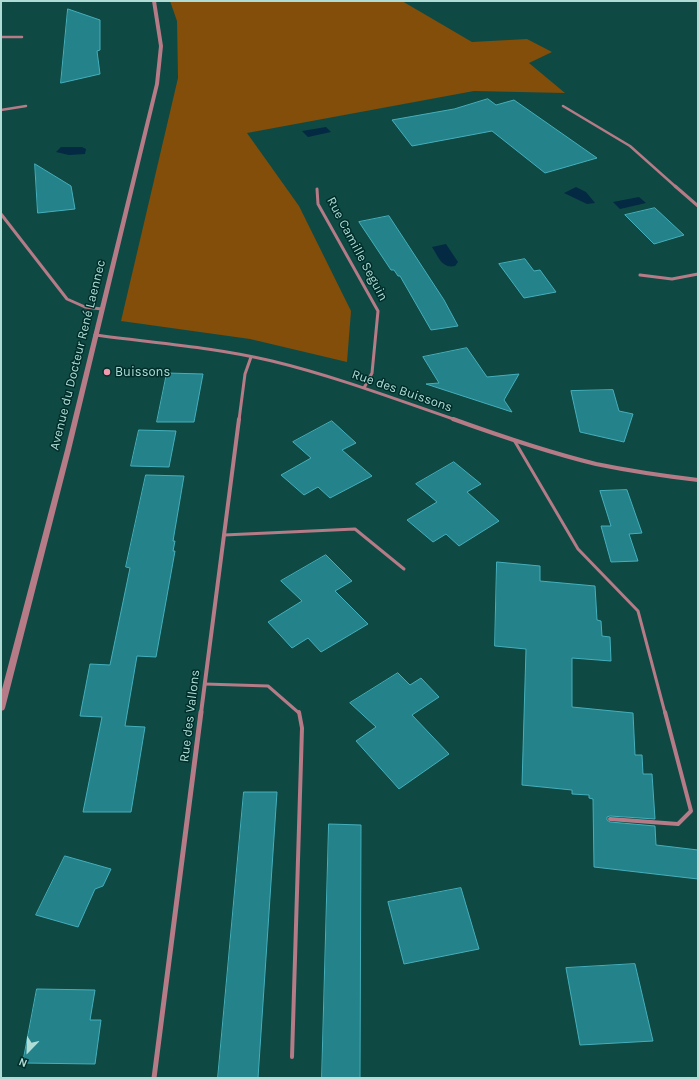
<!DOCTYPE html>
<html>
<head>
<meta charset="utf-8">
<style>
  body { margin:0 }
  #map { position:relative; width:699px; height:1079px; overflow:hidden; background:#0f4944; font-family:Karla,sans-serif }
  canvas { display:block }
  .frame { position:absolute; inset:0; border:2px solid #afddd6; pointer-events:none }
  .north { position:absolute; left:8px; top:1031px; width:40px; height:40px; -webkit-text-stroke:3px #002e2a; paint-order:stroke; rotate:203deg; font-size:11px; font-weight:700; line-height:16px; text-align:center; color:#afddd6 }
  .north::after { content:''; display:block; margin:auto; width:14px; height:18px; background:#afddd6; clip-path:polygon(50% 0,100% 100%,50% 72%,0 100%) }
</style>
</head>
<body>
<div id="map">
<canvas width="699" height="1079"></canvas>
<div class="frame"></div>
<div class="north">N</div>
</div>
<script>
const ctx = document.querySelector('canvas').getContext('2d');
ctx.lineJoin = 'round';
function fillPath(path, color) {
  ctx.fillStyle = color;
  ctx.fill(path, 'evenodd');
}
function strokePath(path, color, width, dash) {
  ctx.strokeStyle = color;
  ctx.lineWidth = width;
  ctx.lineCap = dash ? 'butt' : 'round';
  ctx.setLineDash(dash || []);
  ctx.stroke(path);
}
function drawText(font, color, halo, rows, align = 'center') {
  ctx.font = font + ' Karla,sans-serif';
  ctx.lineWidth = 3;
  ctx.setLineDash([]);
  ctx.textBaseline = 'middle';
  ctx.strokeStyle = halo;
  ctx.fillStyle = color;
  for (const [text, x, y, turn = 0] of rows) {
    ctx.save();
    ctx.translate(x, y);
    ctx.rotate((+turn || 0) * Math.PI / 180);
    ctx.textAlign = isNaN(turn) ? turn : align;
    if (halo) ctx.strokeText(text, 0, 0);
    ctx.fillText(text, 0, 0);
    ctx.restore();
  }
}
fillPath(new Path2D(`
  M170 1H402L472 42 527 39 552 52 529 63 565 93 474 91 247 133 299 206 351 311 347 362 250 339 121 321 178 78 177 21Z`), '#824e09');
fillPath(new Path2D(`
  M326 127 331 132 308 137 302 131Z
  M61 147H82L86 149 85 154 69 155 56 152Z
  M576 187 586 192 595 203 587 204 564 193Z
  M639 197 646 203 620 209 613 202Z
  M446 244 458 262 455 266C442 269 438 256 432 247Z`), '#042943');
const building = new Path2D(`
  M68 9 100 20V50L97 51 100 74 61 83Z
  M488 99 496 105 514 100 597 158 545 173 492 131 412 146 392 120 454 109Z
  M35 164 71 186 75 209 38 213Z
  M655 208 684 235 654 244 625 215Z
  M389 216 444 300 458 326 431 330 400 276H398L394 270H391L359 222Z
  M525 259 534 271 540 270 556 292 524 298 499 264Z
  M467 348 487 377 519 374 504 400 512 412 426 384 439 383 423 357Z
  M167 373 203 374 194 422H157Z
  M613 390 619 411 633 414 624 442 580 432 571 391Z
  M332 421 356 443 342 450 372 476 330 498 318 487 304 495 281 475 311 458 293 442Z
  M139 430 176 431 169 467 131 466Z
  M454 462 481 484 467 492 499 521 459 546 446 534 433 542 407 520 437 502 416 484Z
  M146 475 184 476 173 541H175L173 551H175L156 657 137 656 125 726 145 727 131 812H83L102 717 80 716 90 664 110 665 130 568 126 567Z
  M627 490 642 533 629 534 638 561 611 562 601 526H611L600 491Z
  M326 555 352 581 335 591 368 624 321 652 308 638 292 648 268 622 302 601 281 581Z
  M497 562 540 566V581L595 586 597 620 601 621 602 636 610 637 611 661 572 658V707L633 713 635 755H642L643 774H652L655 819 610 816 607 817V820L610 822 655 826 656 845 698 850V879L594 867 593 799 589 798V795L572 794V790L522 785 526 649 495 646Z
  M398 673 410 685 421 678 439 697 412 715 449 754 399 789 356 741 376 727 350 703Z
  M244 792H277L258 1078H218Z
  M329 824 361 825 360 1078H322Z
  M65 856 111 869 103 886 95 889 78 927 36 915Z
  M461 888 479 949 404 964 388 902Z
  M635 964 653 1041 580 1045 566 968Z
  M37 989 95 990 90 1020H101L95 1064 23 1063Z`);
fillPath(building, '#24828b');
strokePath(building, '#44afbb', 1);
strokePath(new Path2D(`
  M514 440 578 549 638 611 665 713
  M224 535 355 529 404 569
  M205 684 268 686 299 713`), '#b57b87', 3);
strokePath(new Path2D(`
  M610 819 678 824 691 811 665 712
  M292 1057 302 728 299 712`), '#b57b87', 4);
strokePath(new Path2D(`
  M1 37H22
  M563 106 630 146 676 187
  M1 110 26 106`), '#b57b87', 2.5);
strokePath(new Path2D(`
  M675 186 698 206
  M317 189 318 204 378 311 372 373 364 388
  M1 214 67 299 85 307 102 309
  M640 275 672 279 698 274
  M95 335C154 343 214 347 272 361 334 376 395 399 456 420
  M239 420 245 374 251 357`), '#b57b87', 3);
strokePath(new Path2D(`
  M453 419C500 436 547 452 596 464 630 471 664 476 698 480
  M201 713 239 419`), '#b57b87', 4);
strokePath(new Path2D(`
  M154 1078 201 712`), '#b57b87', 5);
fillPath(new Path2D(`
  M152 1H156L163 46 159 84 71 450 5 708 4 710 1 711V693L65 450 155 84 159 46Z`), '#b57b87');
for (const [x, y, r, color] of [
  [107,372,4,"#f29aad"]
]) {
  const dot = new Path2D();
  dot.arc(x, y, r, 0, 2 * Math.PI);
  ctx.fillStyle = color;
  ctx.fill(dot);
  strokePath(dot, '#002e2a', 1.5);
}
drawText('13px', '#afddd6', '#002e2a', [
  ["Rue Camille Seguin",357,249,62],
  ["Avenue du Docteur René Laennec",78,355,-76],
  ["Rue des Buissons",402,391,19],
  ["Rue des Vallons",190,716,-83]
]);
drawText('13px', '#afddd6', '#002e2a', [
  ["Buissons",115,372]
], 'left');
</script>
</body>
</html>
